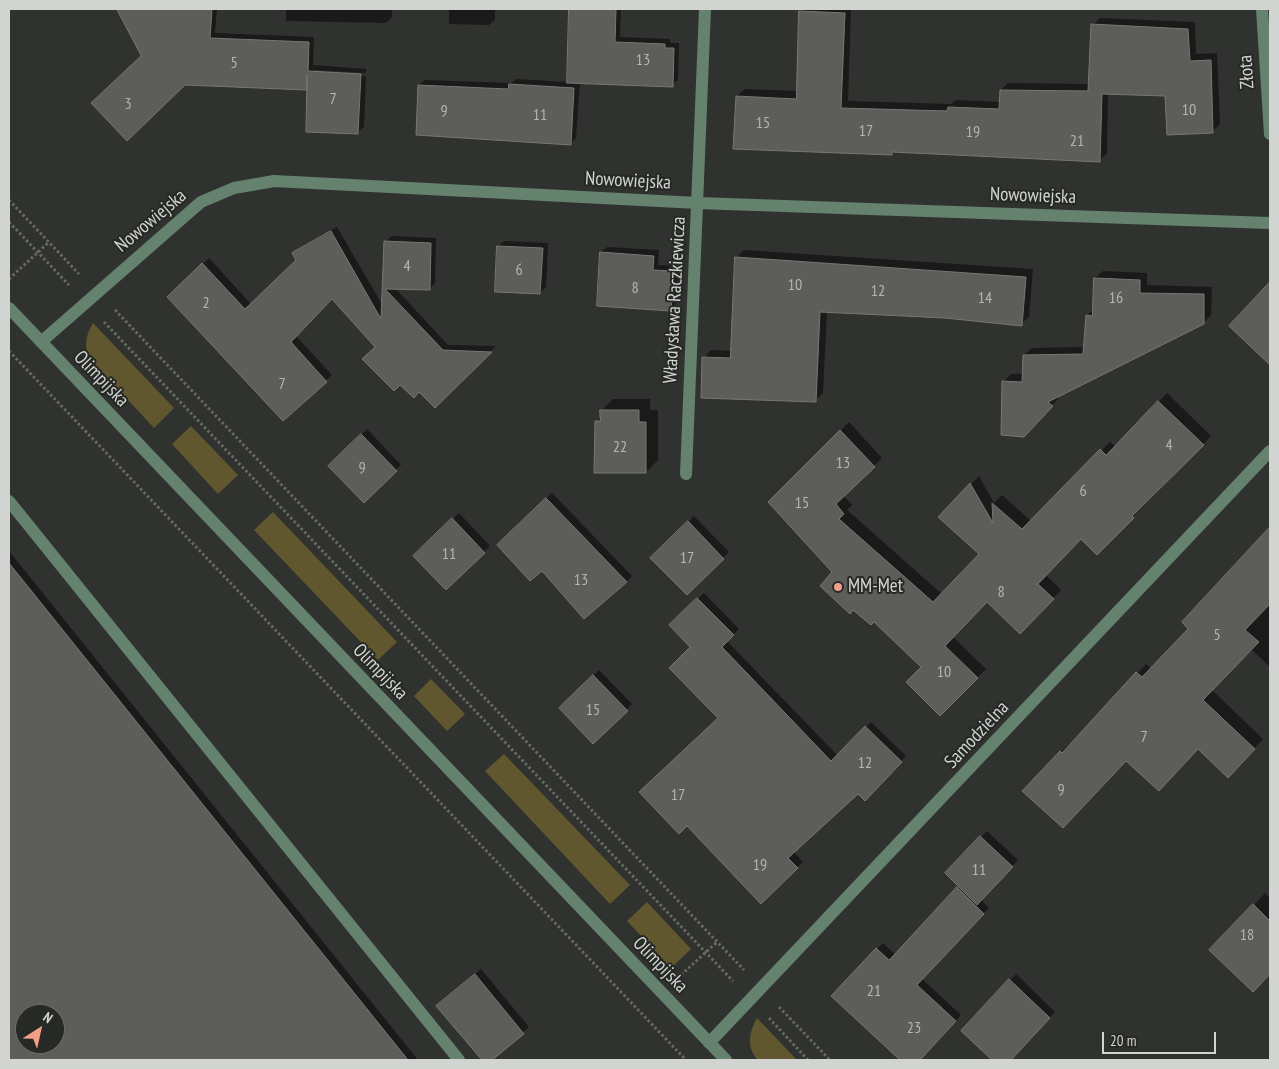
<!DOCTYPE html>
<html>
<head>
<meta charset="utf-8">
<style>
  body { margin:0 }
  #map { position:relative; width:1279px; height:1069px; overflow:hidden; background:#30322f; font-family:"PT Sans Narrow",sans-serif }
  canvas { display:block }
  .frame { position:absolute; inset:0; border:10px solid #d2d4d2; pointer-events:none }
  .north { position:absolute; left:15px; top:1004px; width:50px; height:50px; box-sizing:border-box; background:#262925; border:1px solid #6b6d6a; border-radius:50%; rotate:35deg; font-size:14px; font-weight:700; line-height:20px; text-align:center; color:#d2d4d2 }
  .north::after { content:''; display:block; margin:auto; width:18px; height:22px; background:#f49e8a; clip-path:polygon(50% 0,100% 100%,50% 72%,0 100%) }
  .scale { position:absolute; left:1102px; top:1032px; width:114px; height:22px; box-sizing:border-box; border:2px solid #d2d4d2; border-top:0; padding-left:6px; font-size:15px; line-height:18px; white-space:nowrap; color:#d2d4d2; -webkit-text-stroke:4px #262925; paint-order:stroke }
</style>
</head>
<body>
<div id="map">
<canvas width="1279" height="1069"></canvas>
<div class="frame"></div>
<div class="north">N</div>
<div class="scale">20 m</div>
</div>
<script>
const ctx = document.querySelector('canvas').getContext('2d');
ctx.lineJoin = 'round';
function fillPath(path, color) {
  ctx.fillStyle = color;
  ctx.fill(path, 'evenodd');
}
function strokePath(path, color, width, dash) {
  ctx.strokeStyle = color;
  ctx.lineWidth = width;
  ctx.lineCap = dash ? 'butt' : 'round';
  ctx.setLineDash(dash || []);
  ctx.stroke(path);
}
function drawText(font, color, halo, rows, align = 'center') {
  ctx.font = font + ' "PT Sans Narrow",sans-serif';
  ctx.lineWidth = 4;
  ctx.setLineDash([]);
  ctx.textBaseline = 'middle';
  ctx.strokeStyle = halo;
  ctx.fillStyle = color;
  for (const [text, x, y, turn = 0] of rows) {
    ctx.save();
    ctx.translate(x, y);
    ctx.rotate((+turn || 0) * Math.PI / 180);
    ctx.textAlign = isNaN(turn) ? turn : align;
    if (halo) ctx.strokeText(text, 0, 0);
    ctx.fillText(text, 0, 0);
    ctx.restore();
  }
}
fillPath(new Path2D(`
  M93 323 174 408 154 428 87 356C85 343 86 335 93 323Z
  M191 426 238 475 218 494 172 444Z
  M273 512 397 642 378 660 254 530Z
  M431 679 465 714 447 731 414 696Z
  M504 754 630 885 610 904 485 771Z
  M647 902 691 949 671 968 627 921Z
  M757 1018 797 1060H758C746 1048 749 1032 757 1018Z`), '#61572e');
fillPath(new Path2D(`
  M119 9H217L215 33 314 37 313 65 366 69V73L313 70V72L366 76 364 127 358 132 308 87 143 56Z
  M286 9H392V17L386 23 286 21Z
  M449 9H495V20L489 25 449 24Z
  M570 9H621L620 37 670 39V43H679L678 80 672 85 580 82 576 138 570 144 419 85 425 80 511 83 516 79 568 82Z
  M802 9H851L848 101 951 104 956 100 1000 102 1001 90 1008 83 1090 84 1093 25 1100 18 1195 22 1196 54 1217 53 1220 124 1213 131 1166 95 1108 93 1107 153 1100 160 895 151 892 154 737 96 745 89 798 91 800 11Z
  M337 227 383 306 386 242 391 236 436 238 435 283 429 289 395 288 448 345 496 346 435 407 419 391 400 383 377 346 333 297 296 336 332 375 283 419 169 297 209 258 251 304 298 260 294 253 299 248Z
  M504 241 548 243 546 287 540 293 498 246Z
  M607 247 659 250 658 265 678 266 676 304 670 309 601 252Z
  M744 250 1033 269 1029 317 1021 324 945 317 827 311 823 393 815 401 704 358 711 350 732 351 736 258Z
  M1103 271 1147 273V285L1212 287 1211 315 1203 323 1058 396 1060 397 1023 435 1003 382 1011 374H1024V355L1032 348 1085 347 1087 316 1093 309 1095 278Z
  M1270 284V355L1266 359 1231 326Z
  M1167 393 1211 436 1097 553 1081 537 1046 575 1061 590 1020 632 987 601 953 637 986 669 940 714 923 667 874 620 854 609 834 572 770 502 849 422 882 458 843 495 852 505 847 510 942 594 981 554 940 517 979 476 994 503 1002 495 1032 522 1110 442 1116 447Z
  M613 399H650V410H658V460L646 472 596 422 601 416V411Z
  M367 429 401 465 364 501 330 466Z
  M552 493 632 576 626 582 543 569 499 545Z
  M459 513 490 546 446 588 415 556Z
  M694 516 729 552 687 593 652 558Z
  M1270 529V667L1251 649 1212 690 1263 739 1237 767 1198 747 1127 760 1072 818 1061 752 1070 743 1071 744 1146 664 1152 669 1190 629 1183 622Z
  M9 551 418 1060H9ZM25 1014H55V1044H25Z
  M704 593 739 629 727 641 838 756 871 722 906 756 865 799 858 792 793 851 803 862 761 902 719 718 692 647 670 625Z
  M599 670 632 704 593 743 560 708Z
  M987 831 1018 860 981 899 989 908 922 979 961 1015 919 1060H902L833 996 883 943 896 955 960 886 946 873Z
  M1265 893 1270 898V973L1253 990 1254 905Z
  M481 969 529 1027 490 1060H483L438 1006Z
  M1016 974 1055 1012 1009 1060H994L963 1030Z`), '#0007');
const building = new Path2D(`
  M117 9H212L210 38 309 42 308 71 361 74 358 134 306 132 307 75V90L185 85 127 141 91 103 141 56Z
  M569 9H616L615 42 665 44V48H674L673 87 567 83Z
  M799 11 845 13 841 108 947 111 948 107 999 109 1000 90 1088 91 1091 24 1188 29 1190 61 1211 60 1213 133 1167 135 1165 96 1102 94 1100 162 892 152V155L733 149 736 96 796 99Z
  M509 84 574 88 571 145 416 135 418 85 508 89Z
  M331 231 381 319 384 241 431 243 430 290 385 289 443 350 492 352 435 408 419 392 414 398 400 385 394 391 362 359 375 347 332 299 291 342 327 382 283 421 167 297 202 263 245 309 296 260 292 253Z
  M497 246 543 248 540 294 495 292Z
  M600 252 654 256 653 270 673 271 671 311 597 306Z
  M735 257 1026 277 1022 326 945 318 820 312 816 402 701 398 702 357 730 358Z
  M1094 278 1140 280V293L1204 294V324L1048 402 1053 406 1024 437 1001 435 1002 381 1022 382 1023 355 1083 354 1086 315 1092 316Z
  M1270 282V365L1229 326Z
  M1158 401 1204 445 1132 516 1134 518 1097 555 1081 539 1038 584 1054 599 1020 634 987 602 945 646 978 678 940 716 906 682 921 667 874 622 871 625 853 610 850 614 820 586 832 572 768 502 840 430 875 467 836 504 844 514 839 519 933 602 979 554 938 517 970 483 993 523 992 503 1022 529 1100 449 1106 455Z
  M600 410H639V422H646V473H594L595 421H600Z
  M361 434 397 471 364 503 328 466Z
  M546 498 627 582 584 619 542 571 530 581 497 545Z
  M452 518 485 553 446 590 413 556Z
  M688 521 724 559 687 595 650 558Z
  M1270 527V604L1245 630 1259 642 1203 700 1255 749 1228 778 1198 749 1159 791 1126 761 1063 828 1022 791 1060 751 1062 753 1136 672 1142 677 1188 629 1182 622Z
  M9 563 408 1060H9ZM25 1014H55V1044H25Z
  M697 598 734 635 722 647 831 761 865 726 902 762 865 801 858 794 788 858 798 868 761 904 687 826 679 834 639 792 718 718 669 668 690 647 669 625Z
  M593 675 628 711 593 744 559 708Z
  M980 836 1013 867 977 905 945 873Z
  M957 887 984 914 917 985 956 1021 920 1060H900L831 996 876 948 889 960Z
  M1253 904 1270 921V974L1253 992 1209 950Z
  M475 974 524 1034 492 1060H482L436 1006Z
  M1009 979 1050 1018 1011 1060H992L961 1031Z`);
fillPath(building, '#5d5e59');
strokePath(building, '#777873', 1);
strokePath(new Path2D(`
  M9 200 79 274
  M9 222 69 285
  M9 279 49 242
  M115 310 744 970
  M104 322 733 981
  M9 351 686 1060
  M681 975 717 942
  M779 1007 830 1060
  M769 1018 808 1060`), '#676966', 3, [2.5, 2.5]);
strokePath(new Path2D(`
  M1262 9 1270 134
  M9 308 726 1060
  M41 342 201 202 234 188 274 181 698 203 1270 223
  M686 474 705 9
  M9 501 459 1060
  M709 1043 1270 451`), '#65826f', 12);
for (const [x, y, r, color] of [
  [838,587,5,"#f49e8a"]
]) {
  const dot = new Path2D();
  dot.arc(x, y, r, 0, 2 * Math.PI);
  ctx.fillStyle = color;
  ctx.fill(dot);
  strokePath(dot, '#262925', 2);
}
drawText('16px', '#b5b6b4', null, [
  ["13",643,60],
  ["5",234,63],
  ["7",333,99],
  ["3",128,104],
  ["10",1189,110],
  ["9",444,111],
  ["11",540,115],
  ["15",763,123],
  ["17",866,131],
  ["19",973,132],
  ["21",1077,141],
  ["4",407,266],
  ["6",519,270],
  ["10",795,285],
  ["8",635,288],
  ["12",878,291],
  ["14",985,298],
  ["16",1116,298],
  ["2",206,303],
  ["7",282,384],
  ["4",1169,445],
  ["22",620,447],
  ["13",843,463],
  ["9",362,468],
  ["6",1083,491],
  ["15",802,503],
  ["11",449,554],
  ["17",687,558],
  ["13",581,580],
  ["8",1001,592],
  ["5",1217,635],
  ["10",944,672],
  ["15",593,710],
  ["7",1144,737],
  ["12",865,763],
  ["9",1061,790],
  ["17",678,795],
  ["19",760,865],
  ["11",979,870],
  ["18",1247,935],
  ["21",874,991],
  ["23",914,1028]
]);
drawText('19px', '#d2d4d2', '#262925', [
  ["Złota",1247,72,-94],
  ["Nowowiejska",628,181,3],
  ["Nowowiejska",1033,196,2],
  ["Nowowiejska",151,221,-40],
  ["Władysława Raczkiewicza",675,300,-87],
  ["Olimpijska",101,379,46],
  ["Olimpijska",380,672,46],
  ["Samodzielna",977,735,-47],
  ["Olimpijska",660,965,46]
]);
drawText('19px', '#d2d4d2', '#262925', [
  ["MM-Met",848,587]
], 'left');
</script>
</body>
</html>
